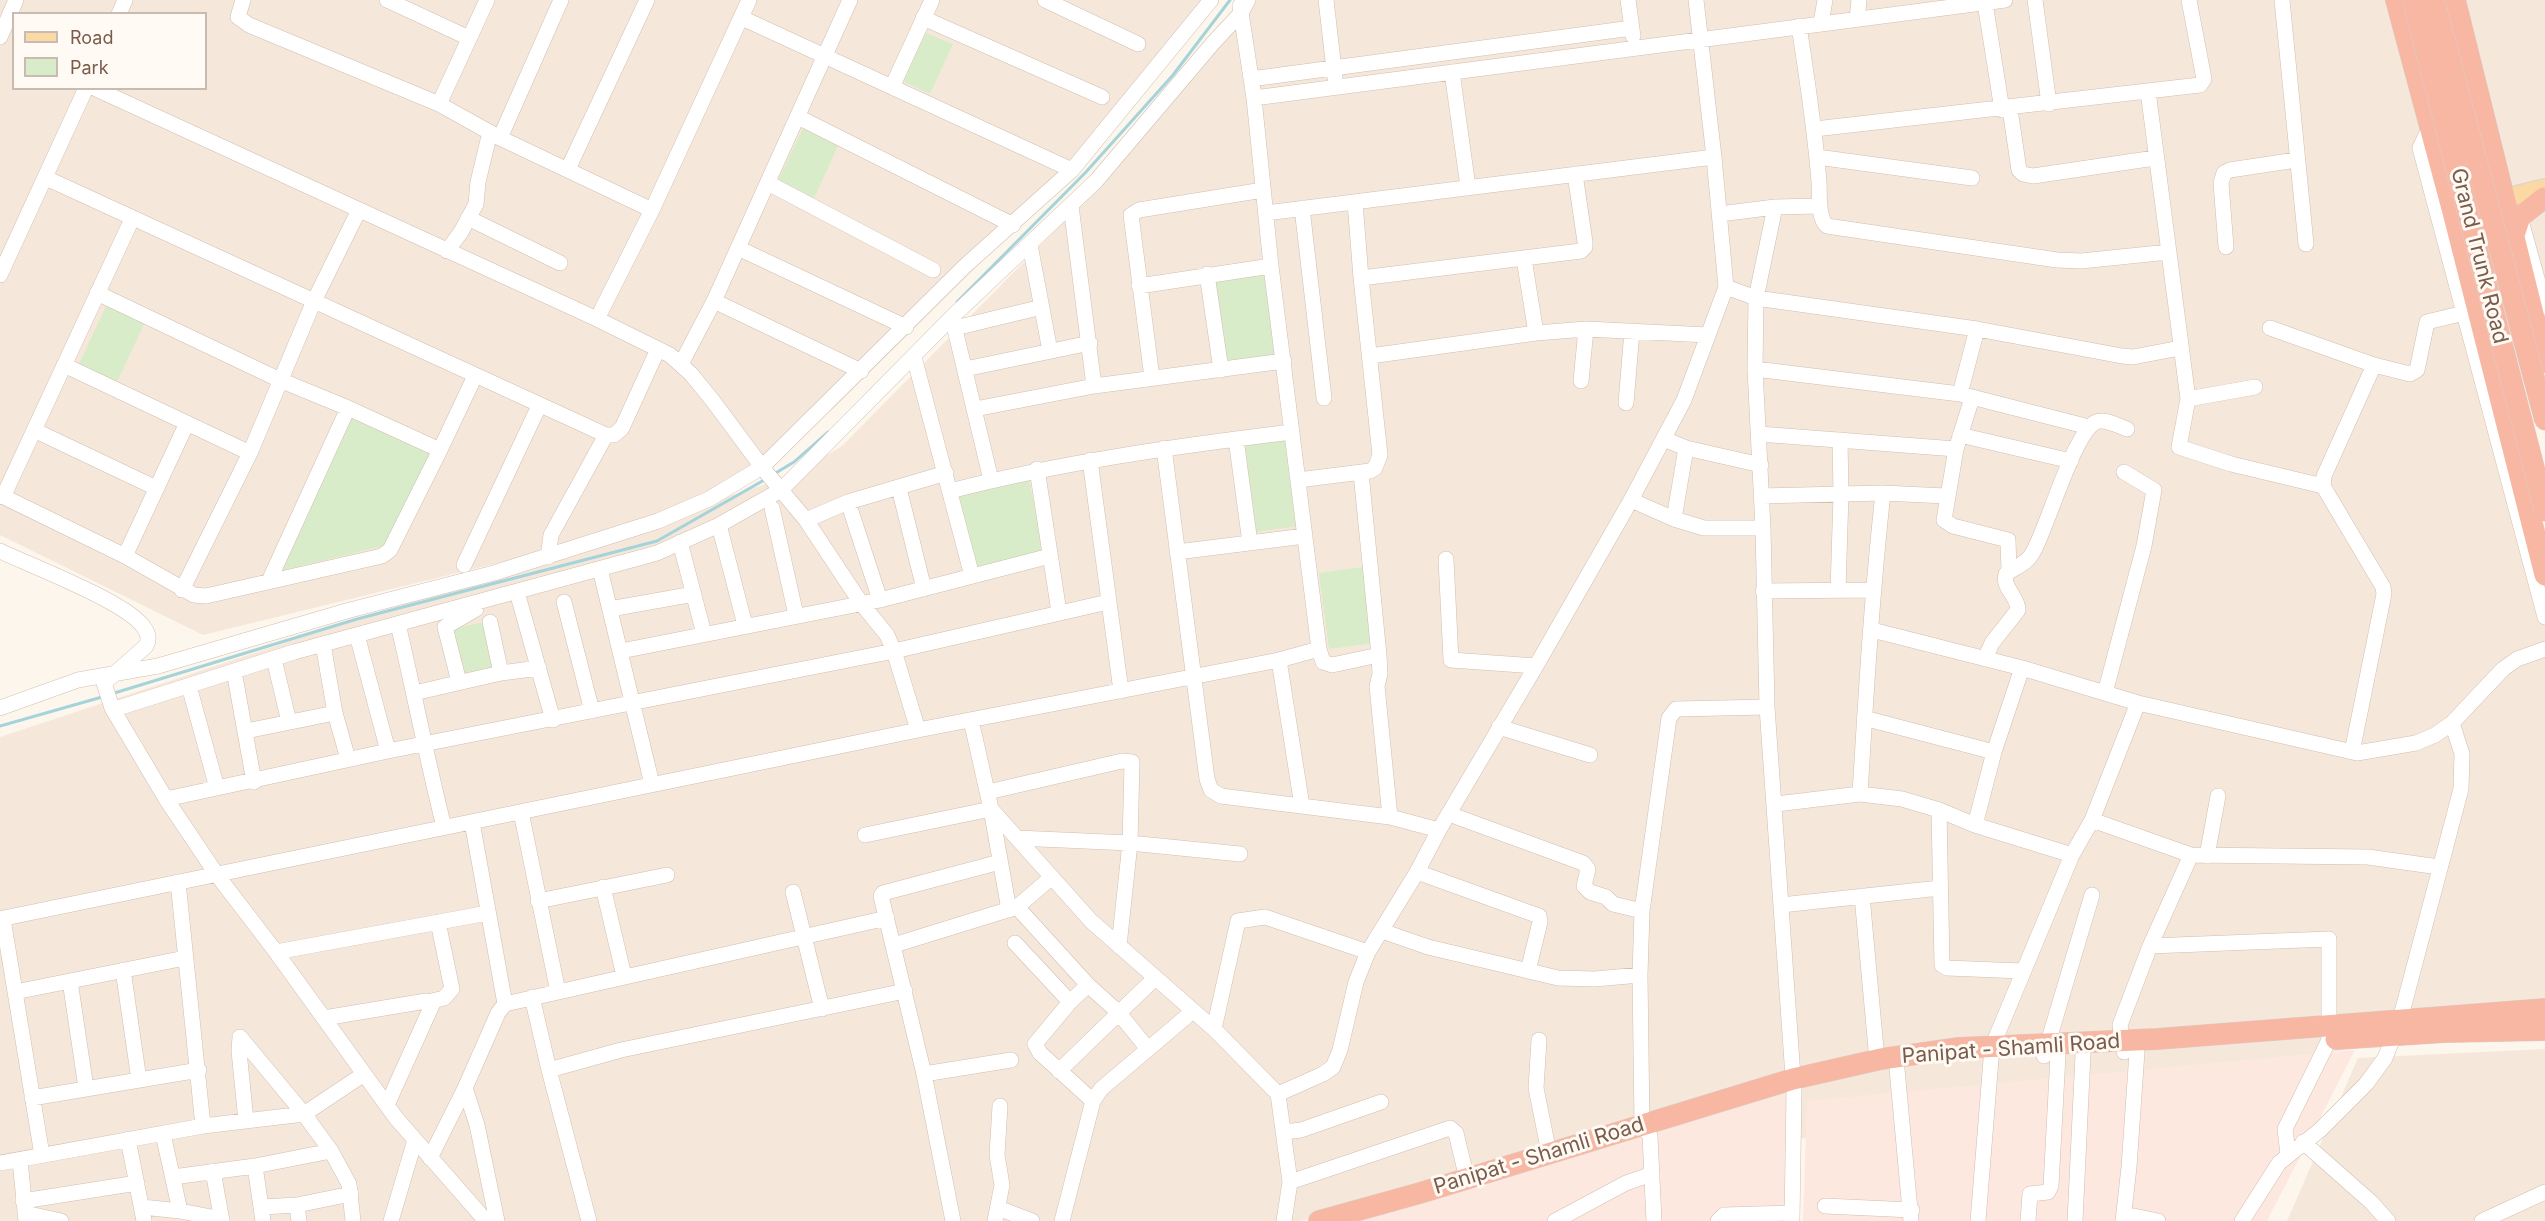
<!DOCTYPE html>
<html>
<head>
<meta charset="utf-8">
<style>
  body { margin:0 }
  #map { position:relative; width:2545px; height:1221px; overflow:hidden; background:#fdf6ec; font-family:Inter,sans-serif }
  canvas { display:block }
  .legend { position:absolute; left:12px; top:12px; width:195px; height:78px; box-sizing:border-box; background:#fffaf3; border:2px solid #cabbb1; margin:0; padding:8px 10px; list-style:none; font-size:18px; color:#7a5c4d }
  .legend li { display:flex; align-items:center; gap:12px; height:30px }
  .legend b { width:30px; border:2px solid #cabbb1 }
</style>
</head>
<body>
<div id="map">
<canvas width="2545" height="1221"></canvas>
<ul class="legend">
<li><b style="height:8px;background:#fbd9a5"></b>Road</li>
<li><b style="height:16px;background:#d8ecc9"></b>Park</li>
</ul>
</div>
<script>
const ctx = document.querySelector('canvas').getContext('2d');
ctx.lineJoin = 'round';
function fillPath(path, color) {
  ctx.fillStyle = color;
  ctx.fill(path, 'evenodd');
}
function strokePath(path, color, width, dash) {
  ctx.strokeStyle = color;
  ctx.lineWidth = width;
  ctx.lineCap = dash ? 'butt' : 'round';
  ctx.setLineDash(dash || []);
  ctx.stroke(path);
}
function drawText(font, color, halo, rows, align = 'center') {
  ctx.font = font + ' Inter,sans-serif';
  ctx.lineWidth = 6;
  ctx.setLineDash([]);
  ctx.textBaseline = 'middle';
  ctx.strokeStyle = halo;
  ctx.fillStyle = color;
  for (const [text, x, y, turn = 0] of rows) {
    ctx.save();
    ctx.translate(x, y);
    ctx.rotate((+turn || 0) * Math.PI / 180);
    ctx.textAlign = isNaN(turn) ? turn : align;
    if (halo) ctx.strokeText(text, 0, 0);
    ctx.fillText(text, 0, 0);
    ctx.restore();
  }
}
fillPath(new Path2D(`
  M0 0H1205L1074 170 835 407 732 486 668 516 766 484 771 489 842 446 1102 183 1244 0H2395L2545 582V1017L1298 1221H0V737L609 536 203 635 0 535ZM14 14H206V88H14Z
  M2461 0H2545V403Z
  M2545 1049V1221H2287L2358 1058Z`), '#f5e8da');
fillPath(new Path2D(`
  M2355 1050 2267 1221H1803L1807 1101Z
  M1794 1091 1799 1221H1358Z`), '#fde8e0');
fillPath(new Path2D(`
  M924 32 953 44 930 94 901 80Z
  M803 128 838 146 814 198 778 181Z
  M1265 272 1276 354 1226 361 1215 279Z
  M107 304 145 322 116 384 78 366Z
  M351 417 430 454 387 545 280 571Z
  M1285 438 1298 526 1256 532 1244 444Z
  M1029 480 1044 552 974 567 959 495Z
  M1363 567 1374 643 1329 649 1319 573Z
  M485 622 495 668 461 675 450 629Z`), '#d8ecc9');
strokePath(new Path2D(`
  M957 302 1086 172 1173 75 1230 0
  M774 474 794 462 828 432
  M111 694 357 619 657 541 766 479
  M0 726 102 697`), '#a5d3da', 3);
const minor = new Path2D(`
  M243 0 238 17 249 25 439 104 500 138 652 210
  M387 0 469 38
  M1045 0 1138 44
  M1326 0 1335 78
  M1628 0 1633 36
  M2035 0 2049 104
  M2282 0 2306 244
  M1985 3 2002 110
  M1240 6 1254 98 1271 266 1319 649 1323 662 1332 665 1379 655
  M119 14 125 0
  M742 18 1072 170
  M923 18 1102 97
  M1857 19 1859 0
  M1821 23 1825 0
  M1799 26C1807 78 1815 129 1819 182 1820 194 1817 217 1827 226L2057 260 2081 261 2169 252
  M0 37 16 0
  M1452 72 1468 187
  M1251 79 1632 28
  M892 87 932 0
  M94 88 597 319 670 355 691 374 713 401 765 471 806 520 861 603 887 635 894 651 918 730
  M2148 91 2188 399 2179 447 2231 464 2323 486
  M1254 98 2005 0
  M439 104 487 0
  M2010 109 2019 170 2023 174 2033 176 2155 158
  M798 117 1013 225
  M2430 126 2420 148 2545 617
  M1815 129 2200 85 2204 79 2189 0
  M500 138 561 0
  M1817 157 1972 178
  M568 169 647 0
  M46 178 606 435H614L622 428 658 349
  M768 183 933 270
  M1071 206 1094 386
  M1775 207 1756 298 1755 369 1763 528 1767 707 1794 1091 1792 1221
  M1302 208 1324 398
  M1266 213 1714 157
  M1720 214 1775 207 1820 206
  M2520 217 2545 307
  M468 218 560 263
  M1030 245 1050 351
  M2226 247 2221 183 2224 173 2230 170 2296 160
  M738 248 906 327
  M447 251 461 232 476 204 478 182 490 132
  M1524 259 1536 333
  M1207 274 1221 370
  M0 275 86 88
  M1361 278 1581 251 1585 247V242L1575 174
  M1139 286 1271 266
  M1726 287 1756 298 1977 329 2122 356 2133 357 2180 348
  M97 293 280 380 348 408 440 450
  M714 301 861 371
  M952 317 991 480
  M597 319 652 210 749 0
  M955 328 1042 307
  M2270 328 2374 365 2410 374 2417 370 2427 322 2464 313 2472 308
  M1370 356 1536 333 1586 329 1708 335
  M914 357 972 576
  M681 364 714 301 850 0
  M64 365 250 453
  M965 369 1090 343
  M1755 369 1960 394 2089 427
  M1152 378 1131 215 1139 210 1263 190
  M1581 381 1586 329
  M1960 394 1977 329
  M1972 398 1956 449 1944 520 1953 526 2008 540 2009 571
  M2188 399 2255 387
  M1626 403 1632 331
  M975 409 1094 386 1284 361
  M34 430 156 488
  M1759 434 1956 449
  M1960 435 2071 461
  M1236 439 1250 543
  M1664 439 1686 448 1761 465
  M1164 448 1207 779 1211 790 1221 796 1390 817 1439 830
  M1090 460 1121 691
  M1037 469 1059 612
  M1361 473 1379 655 1380 674 1377 686 1390 817
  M1298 480 1370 471 1375 468 1380 455 1361 278 1355 202
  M899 488 924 589
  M950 491C1063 462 1177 446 1292 432
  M0 495 125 556 194 595 206 596 382 556 390 550 440 450 475 376
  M1761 496 1883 493 1946 496
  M3 497 132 219
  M1631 500 1674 519 1704 528H1763
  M848 502 880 600
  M772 508 796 615
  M1674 519 1686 448
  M806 520 848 502 946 473
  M719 525 745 625
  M680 542 704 634
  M0 551C32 566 123 601 142 625 148 632 150 639 146 646L104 683 112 708 166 799 217 875 276 952 396 1118 486 1221
  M1177 552 1305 536
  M125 556 187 423
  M548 557 551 535 606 435
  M1446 559 1451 660 1536 666
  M464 565 539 406
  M600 569 652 784
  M269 581 348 408
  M182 590 250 453 314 301 359 210
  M1763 591 1872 590
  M1838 591 1841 494 1840 440
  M517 592 553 720
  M564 602 592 711
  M610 609 694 594
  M490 622 501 673
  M398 624C414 692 427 760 444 827
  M1872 630 2022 668 2138 703 2357 753 2416 743 2435 735 2452 723 2503 669 2517 659 2545 649
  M357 635 388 751
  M323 644 335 713 348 759
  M621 651 880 600 1050 556
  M274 659 289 722
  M1985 659 1992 643 2018 610C2018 596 2002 588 2006 574 2015 567 2026 564 2032 554 2047 530 2073 433 2096 422 2105 418 2118 426 2127 429
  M1279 660 1302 806
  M234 671 254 782
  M459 682 445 627 476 609
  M189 686 217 788
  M414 693 501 673 539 668
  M2105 693 2144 546 2154 490 2124 472
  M0 708 78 680 158 666 350 610 494 573 658 521 709 499 762 467 965 266 1072 170 1211 0
  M115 709 294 652 657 553 719 525 781 490 952 317 1096 181 1213 43 1241 13 1248 0
  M1864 718 1994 752
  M971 720 991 809 1091 921 1214 1029 1278 1094 1290 1182 1284 1221
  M1499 727 1590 755
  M246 731 335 713
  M2352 752 2384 594 2383 587 2323 486 2324 476 2374 365
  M988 792 1122 761 1132 762 1130 843 1119 946
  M1860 794C1866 693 1872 593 1883 493
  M166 799 388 751 894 651 1108 602
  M1776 804 1860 794 1902 799 1939 810 1975 825 2072 855
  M1939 810 1942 965 1947 968 2023 971
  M521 812 558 992
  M1449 814 1583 863 1588 869 1584 886 1590 892 1606 897 1613 904 1642 911
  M2092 820 2191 855 2368 857 2439 867
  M472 822 505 1004
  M1975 825 1994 752 2022 668
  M865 835 991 809 1009 910
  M1017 838 1130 843 1240 854
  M2207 856 2218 796
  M1417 872 1539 916 1540 922 1528 971
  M178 882 203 1126
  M603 887 624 976
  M793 892 822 1009
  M1862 896 1877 1060
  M538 901 667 875
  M1781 905 1940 888
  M1017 907 1088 985 1118 1012 1148 1049
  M0 919 918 730 1279 660 1319 649
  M3 919 42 1155
  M1382 931 1428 947 1558 978 1595 979 1640 975
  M1015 943 1070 1002
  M894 945 1017 907 1052 877
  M2150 946 2329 939V1040L2285 1129 2288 1154
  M276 952 488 913
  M123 970 139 1080
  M70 981 86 1088
  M1088 985 1070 1002 1035 1044 1040 1053 1093 1101
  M15 992 185 958
  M532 997 549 1070 589 1221
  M432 1001 444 998 452 989 438 922
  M324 1018 426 1001 433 1003 387 1105
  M1214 1029 1238 921 1265 917 1368 952
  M1539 1040 1536 1088 1549 1153
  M2124 1052 2120 1025 2150 946 2191 855
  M2044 1056 2092 895
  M1897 1069 1911 1221
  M549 1070 621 1050 905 991
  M1059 1071 1155 978
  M924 1074 1011 1060
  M465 1088 477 1125 497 1221
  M1278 1094 1323 1074 1333 1067 1340 1050 1356 982 1368 952 1417 872 1439 830 1536 666 1631 500 1684 400 1726 287 1714 157 1696 0
  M32 1098 199 1070
  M246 1121 239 1051 240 1037 304 1114 331 1151 349 1184 353 1221
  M1284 1132 1301 1130 1381 1102
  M163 1134 180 1211
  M128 1139 144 1221
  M2303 1142 2371 1202 2388 1221
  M430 1158 465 1088 498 1013 505 1004 887 918
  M20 1160 26 1221
  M0 1163 203 1126 304 1114 364 1074
  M255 1166 263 1221
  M213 1171 222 1221
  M173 1177 255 1166 331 1151
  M1290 1182 1450 1128 1456 1133 1467 1179
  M23 1201 137 1183
  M297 1205 299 1221
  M1825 1206 1912 1210
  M142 1207 180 1211 222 1219
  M262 1207 297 1205 351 1194
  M998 1208 1032 1221
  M25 1213 61 1221
  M2124 1214 2158 1221
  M391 1221 415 1140
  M953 1221 924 1074 881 896 883 893 1000 862
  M995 1221 1002 1185 997 1155 1000 1106
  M1062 1221 1093 1101 1101 1089 1193 1011
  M1555 1221 1626 1183 1652 1174
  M1654 1221 1650 1136 1642 1125 1640 975 1642 911 1669 718 1676 709 1767 707
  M1718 1221 1724 1215 1792 1213
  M1978 1221 1992 1047 2072 855 2092 820 2138 703
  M2028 1221 2030 1194 2048 1192 2051 1186 2058 1055
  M2075 1221 2083 1054
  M2123 1221 2129 1167 2137 1052
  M2242 1221 2279 1163 2320 1130 2366 1084 2385 1058 2400 1020 2461 789 2462 754 2452 723
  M2482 1221 2545 1192`);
const major = new Path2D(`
  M2493 201 2545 188`);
const highway = new Path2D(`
  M2396 0 2453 212 2545 575
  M2455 0 2545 362
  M2514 235 2520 217 2544 198
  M2336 1039 2444 1032 2545 1030
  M1319 1221 1420 1193 1793 1079 1881 1059 1959 1048 2157 1039 2545 1009`);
strokePath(minor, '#d1beb0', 16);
strokePath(major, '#dad1cd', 20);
strokePath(highway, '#dad1cd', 22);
strokePath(minor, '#fff', 15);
strokePath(major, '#fbd9a5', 18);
strokePath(highway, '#f7b7a3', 21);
const highwayBridge = new Path2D(`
  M2413 0 2545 511
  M2434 0 2545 420`);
strokePath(highwayBridge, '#dad1cd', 22, []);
strokePath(highwayBridge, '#f7b7a3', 21);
drawText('21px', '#7a5c4d', '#fffaf3', [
  ["Grand Trunk Road",2479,256,76],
  ["Panipat - Shamli Road",2011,1049,-4],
  ["Panipat - Shamli Road",1539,1156,-17]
]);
</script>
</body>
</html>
